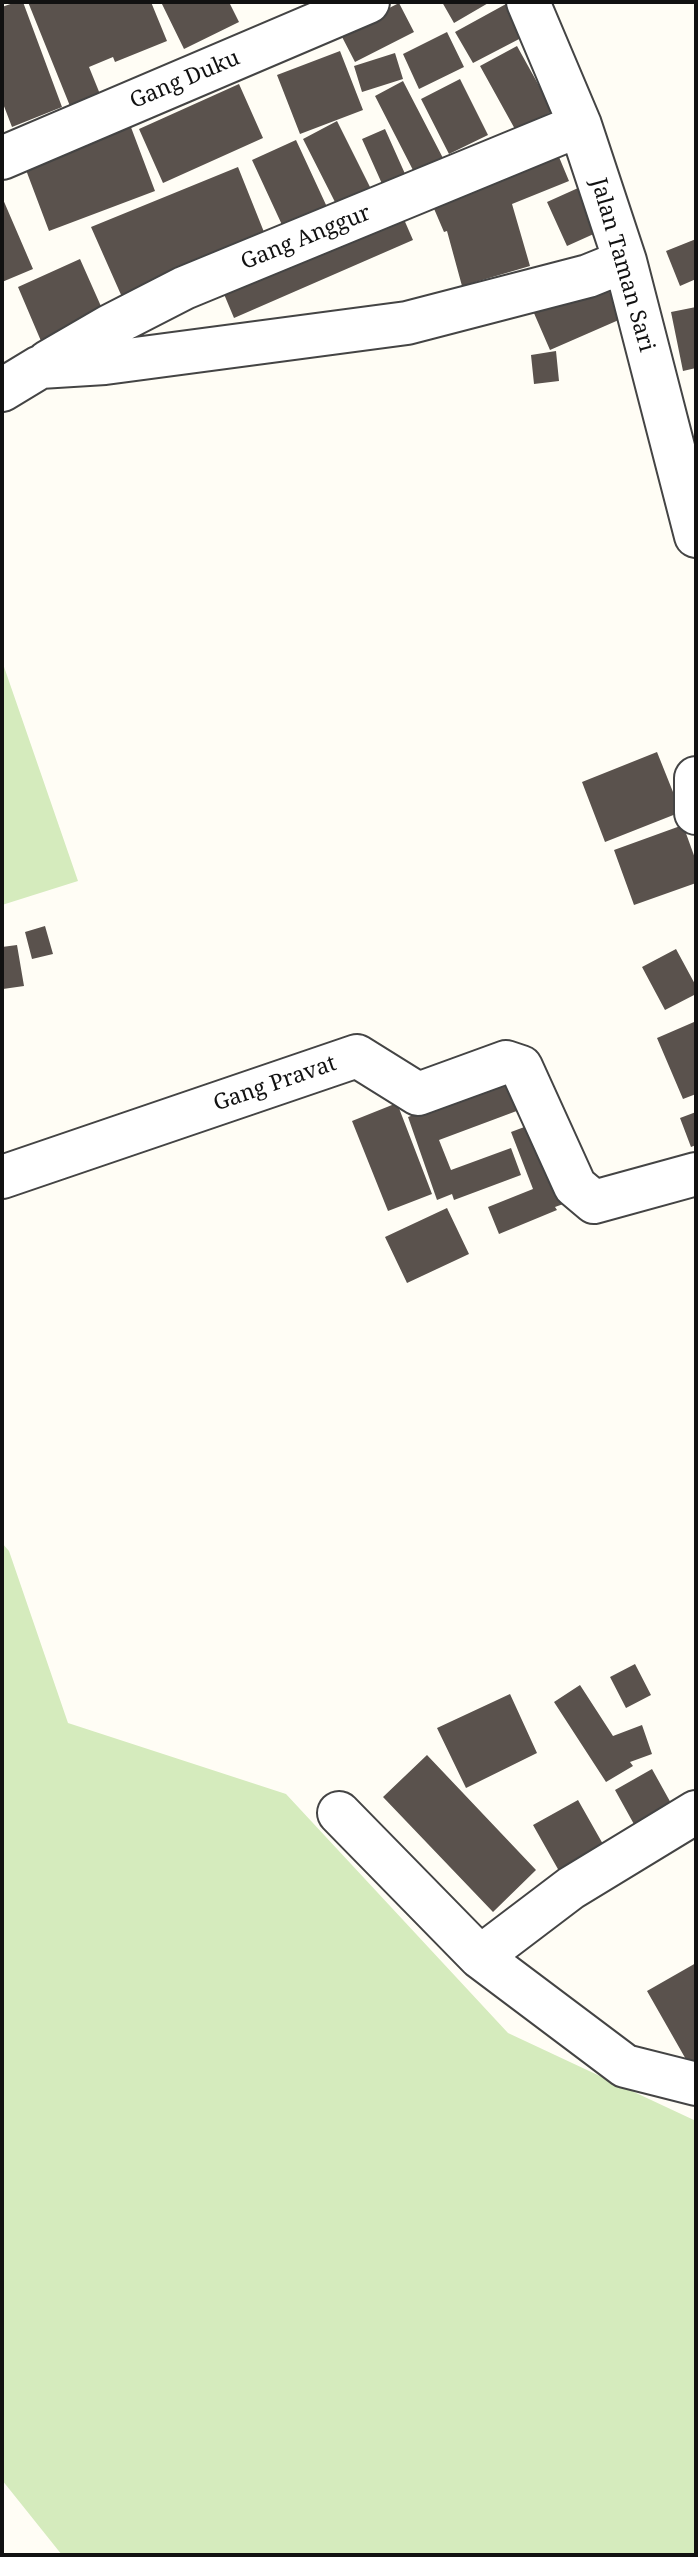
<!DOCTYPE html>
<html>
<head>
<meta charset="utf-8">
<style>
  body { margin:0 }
  #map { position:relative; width:698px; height:2557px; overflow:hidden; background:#fffdf5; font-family:"Noto Serif",serif }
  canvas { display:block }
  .frame { position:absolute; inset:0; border:4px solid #111; pointer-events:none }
</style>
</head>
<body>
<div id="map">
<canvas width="698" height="2557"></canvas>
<div class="frame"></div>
</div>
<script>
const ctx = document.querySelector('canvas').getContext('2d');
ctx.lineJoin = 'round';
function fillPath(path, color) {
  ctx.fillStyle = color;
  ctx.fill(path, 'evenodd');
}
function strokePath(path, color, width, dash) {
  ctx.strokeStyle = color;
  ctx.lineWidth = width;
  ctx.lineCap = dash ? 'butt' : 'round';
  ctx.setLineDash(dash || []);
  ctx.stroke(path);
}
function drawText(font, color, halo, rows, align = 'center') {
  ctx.font = font + ' "Noto Serif",serif';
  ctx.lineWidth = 8;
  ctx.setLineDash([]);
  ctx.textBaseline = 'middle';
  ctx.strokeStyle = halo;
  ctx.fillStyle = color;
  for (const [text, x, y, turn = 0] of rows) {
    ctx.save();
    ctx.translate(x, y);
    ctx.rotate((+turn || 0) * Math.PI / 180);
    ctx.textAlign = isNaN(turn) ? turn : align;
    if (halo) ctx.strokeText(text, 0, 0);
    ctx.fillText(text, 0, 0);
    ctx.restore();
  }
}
fillPath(new Path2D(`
  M2 661 78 881 2 905Z
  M2 1543 9 1551 68 1723 286 1794 508 2033 696 2121V2555H62L2 2480Z`), '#d5ebbd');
fillPath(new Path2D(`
  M16 2H23L62 107 12 127 2 101V7Z
  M28 2H151L167 41 115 62 113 57 89 67 102 99 72 111Z
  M161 2H229L239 22 184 49Z
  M442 2H490L454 23Z
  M399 3 414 32 355 62 340 33Z
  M506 4 523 37 473 63 455 32Z
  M447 32 464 67 419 89 403 54Z
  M517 46 553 111 516 131 480 66Z
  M340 51 363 110 300 134 277 75Z
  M395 53 403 79 362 92 354 66Z
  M460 79 488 135 449 154 421 99Z
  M403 81 444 160 415 174 375 96Z
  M239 84 263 138 163 183 139 129Z
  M337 121 370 187 336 204 303 139Z
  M129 122 155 191 49 231 23 162Z
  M385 129 406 176 383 186 362 139Z
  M296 140 327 207 283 227 252 160Z
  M554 145 569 181 512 204 530 266 462 286 447 231 444 232 429 197Z
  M238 167 266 237 122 297 91 227Z
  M587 184 607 228 567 246 547 202Z
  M2 197 33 269 2 282Z
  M399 208 413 240 234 318 221 287Z
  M696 239V279L680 286 666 251Z
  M80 259 104 313 41 341 18 287Z
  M602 274 621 319 550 350 530 304Z
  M696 307V368L683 371 671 312Z
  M556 351 559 381 534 384 531 355Z
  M657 752 681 812 605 842 582 782Z
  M683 825 696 861V883L634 905 614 850Z
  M45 926 53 954 32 959 25 932Z
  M17 945 24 986 3 989 2 947Z
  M676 949 696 986V994L665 1010 642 967Z
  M694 1022 696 1094 683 1099 657 1038Z
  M511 1079 522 1109 439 1140 451 1170 511 1148 521 1175 454 1200 452 1194 437 1200 408 1117Z
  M397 1103 432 1194 388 1211 352 1121Z
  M696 1112V1145L691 1147 680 1118Z
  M535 1123 566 1203 555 1207 557 1210 499 1234 488 1207 533 1189 511 1132Z
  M447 1208 469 1254 407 1283 385 1237Z
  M635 1664 651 1695 626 1708 610 1677Z
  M580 1685 613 1736 642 1725 652 1754 630 1762 633 1766 606 1782 554 1702Z
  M510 1694 537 1753 466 1788 437 1728Z
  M427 1755 536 1870 493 1912 383 1797Z
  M652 1769 677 1814 640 1835 615 1790Z
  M578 1800 608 1853 563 1878 533 1825Z
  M696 1963V2077L647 1991Z`), '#5a524d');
const street = new Path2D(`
  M528 2 580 125 625 261 696 536
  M2 158 368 2
  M48 362 110 326 184 288 580 125
  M2 390 40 367 105 363 407 323 588 276 625 261
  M696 778V813
  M2 1177 357 1056 418 1094 506 1062 521 1067 575 1186 594 1202 696 1174
  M339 1813 480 1957 571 1888 696 1812
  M480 1957 625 2066 696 2084`);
strokePath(street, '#444', 46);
strokePath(street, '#fff', 42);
drawText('22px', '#111', '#fff', [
  ["Gang Duku",185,80,-23],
  ["Gang Anggur",306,238,-22],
  ["Jalan Taman Sari",622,265,74],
  ["Gang Pravat",275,1084,-19]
]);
</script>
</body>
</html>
